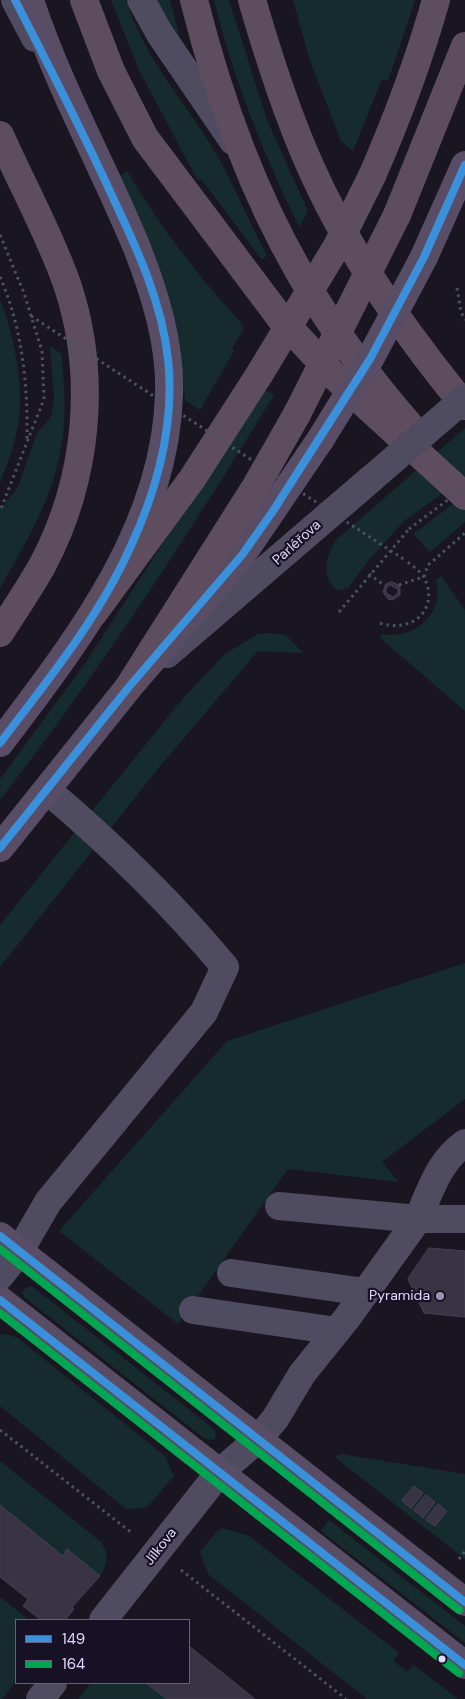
<!DOCTYPE html>
<html>
<head>
<meta charset="utf-8">
<style>
  body { margin:0 }
  #map { position:relative; width:465px; height:1699px; overflow:hidden; background:#191621; font-family:"DM Sans",sans-serif }
  canvas { display:block }
  .legend { position:absolute; left:15px; top:1619px; width:175px; height:65px; box-sizing:border-box; background:#171126; border:1px solid #67617c; margin:0; padding:6px 9px; list-style:none; font-size:15px; color:#e0d9fc }
  .legend li { display:flex; align-items:center; gap:10px; height:25px }
  .legend b { width:25px; border:1px solid #67617c }
</style>
</head>
<body>
<div id="map">
<canvas width="465" height="1699"></canvas>
<ul class="legend">
<li><b style="height:6px;background:#3a90db"></b>149</li>
<li><b style="height:6px;background:#00a651"></b>164</li>
</ul>
</div>
<script>
const ctx = document.querySelector('canvas').getContext('2d');
ctx.lineJoin = 'round';
function fillPath(path, color) {
  ctx.fillStyle = color;
  ctx.fill(path, 'evenodd');
}
function strokePath(path, color, width, dash) {
  ctx.strokeStyle = color;
  ctx.lineWidth = width;
  ctx.lineCap = dash ? 'butt' : 'round';
  ctx.setLineDash(dash || []);
  ctx.stroke(path);
}
function drawText(font, color, halo, rows, align = 'center') {
  ctx.font = font + ' "DM Sans",sans-serif';
  ctx.lineWidth = 4.5;
  ctx.setLineDash([]);
  ctx.textBaseline = 'middle';
  ctx.strokeStyle = halo;
  ctx.fillStyle = color;
  for (const [text, x, y, turn = 0] of rows) {
    ctx.save();
    ctx.translate(x, y);
    ctx.rotate((+turn || 0) * Math.PI / 180);
    ctx.textAlign = isNaN(turn) ? turn : align;
    if (halo) ctx.strokeText(text, 0, 0);
    ctx.fillText(text, 0, 0);
    ctx.restore();
  }
}
fillPath(new Path2D(`
  M111 0H126C142 54 182 98 211 145 232 180 247 218 267 255L262 260 201 179 198 181 139 70Z
  M156 0H170L180 39 162 15Z
  M214 0H229L267 120 308 211 299 227C264 154 233 79 214 0Z
  M293 0H415L388 81 382 79 353 151 341 141 310 61Z
  M127 171C160 227 199 277 242 324L244 329 232 348 234 351 200 410 185 400 180 349 117 178Z
  M0 299C13 331 24 385 19 419 16 441 8 462 0 482Z
  M50 345 62 355C63 378 66 401 64 424 60 486 30 536 0 588V508L17 489 37 433 51 417 54 398Z
  M263 389 274 395C189 534 100 671 0 800V779L86 662Z
  M465 428V477L404 521 368 561 349 587 338 591C321 579 325 555 337 539Z
  M465 495V522L430 552 413 534Z
  M441 576 465 610V711L379 637 382 634C414 640 445 614 436 580Z
  M269 633 286 635 303 653 258 651 161 765 0 967V925L184 697 225 654 258 634Z
  M465 963V1099L382 1162 399 1182 288 1169 178 1324 59 1231 227 1041Z
  M28 1286 33 1287 214 1429 216 1435 214 1440 205 1439 24 1297 22 1292Z
  M6 1334 18 1338 165 1456 174 1476 149 1505 144 1508 126 1509 0 1406V1335Z
  M341 1454 465 1474V1559L337 1459 336 1456Z
  M0 1461 101 1542C109 1554 108 1564 100 1576L68 1550 63 1556 0 1505Z
  M329 1520 465 1626V1643L321 1531Z
  M223 1528 249 1536 399 1653 393 1661 407 1671 414 1665 458 1699H367L208 1574 200 1552 217 1531Z
  M0 1597 29 1620H16V1681L2 1699H0Z
  M91 1683H146L167 1699H78Z`), '#162b2e');
const building = new Path2D(`
  M392 582 399 585 400 588V595L393 600 388 599 383 592 386 584ZM390 585 398 589V593L393 597 386 593V589Z
  M429 1248 465 1251V1317L424 1313 408 1279Z
  M414 1486 423 1493 411 1508 402 1501Z
  M426 1495 435 1502 423 1518 414 1510Z
  M438 1504 447 1511 435 1526 426 1520Z
  M0 1505 63 1556 67 1549 100 1576 72 1607 74 1609 65 1620H41L23 1606 28 1599 0 1577Z
  M189 1646 255 1699H167L146 1683H189Z`);
fillPath(building, '#383443');
strokePath(building, '#464154', 1);
strokePath(new Path2D(`
  M0 235 24 293 42 351 44 399 0 511
  M0 277C22 327 28 384 27 439
  M457 288 461 312 465 320
  M369 574 385 586
  M424 577 428 565 465 533
  M399 585 423 577
  M339 612 409 529
  M380 623C410 633 439 612 425 579 422 572 411 565 405 560
  M0 1430 132 1533
  M459 1559 465 1551
  M181 1570 346 1699`), '#4a5362', 3, [2.5, 4]);
strokePath(new Path2D(`
  M15 0 35 38
  M141 0 160 34 233 141
  M167 654 371 479
  M279 1206 418 1219C430 1191 439 1161 465 1143
  M231 1273 365 1292
  M0 1276 19 1252 48 1202 204 1012 225 967C170 901 113 846 47 790
  M193 1310 337 1331
  M103 1620 219 1473 258 1439 275 1419 302 1374 347 1318 418 1219H465
  M40 1699 53 1683`), '#4f4c61', 28);
strokePath(new Path2D(`
  M424 257 465 165
  M0 743C77 641 165 529 169 395 171 345 155 294 137 248 103 165 58 86 30 0
  M0 848 128 688 242 555 320 440
  M0 1236 465 1602
  M0 1300 465 1665`), '#584d65', 28);
strokePath(new Path2D(`
  M84 0 111 71 145 138 281 319 336 378 465 496
  M194 0C217 92 252 190 299 272 331 328 370 380 412 428
  M252 0C268 55 285 109 308 161 346 249 404 332 465 406
  M0 135C22 185 49 233 67 284 98 376 88 480 42 566 29 589 14 611 0 633
  M372 176C397 119 419 60 436 0
  M397 215 465 46
  M93 614 192 479 259 375
  M128 688 256 486 297 414`), '#5e4c5f', 28);
strokePath(new Path2D(`
  M31 316 405 560
  M409 529 465 487`), '#4a5362', 3, [2.5, 4]);
strokePath(new Path2D(`
  M371 479 465 398`), '#4f4c61', 28);
strokePath(new Path2D(`
  M320 440 370 359 424 257`), '#584d65', 28);
strokePath(new Path2D(`
  M259 375 337 246 372 176
  M297 414 397 215`), '#5e4c5f', 28);
strokePath(new Path2D(`
  M0 743C47 681 98 619 130 548 157 490 175 424 168 359 162 303 138 251 114 200 83 132 49 66 15 0
  M0 848 128 688 242 555 273 511 370 359 424 257 465 165
  M0 1236 465 1602
  M0 1300 465 1665`), '#3a90db', 8);
strokePath(new Path2D(`
  M0 1249 459 1610
  M0 1313 459 1673`), '#00a651', 8);
for (const [x, y, r, color] of [
  [440,1296,5,"#9a95af"],
  [442,1659,4.5,"#e0d9fc"]
]) {
  const dot = new Path2D();
  dot.arc(x, y, r, 0, 2 * Math.PI);
  ctx.fillStyle = color;
  ctx.fill(dot);
  strokePath(dot, '#171126', 2);
}
drawText('14px', '#e0d9fc', '#171126', [
  ["Parléřova",297,543,-42],
  ["Jílkova",161,1547,-52]
]);
drawText('14px', '#e0d9fc', '#171126', [
  ["Pyramida",430,1296]
], 'right');
</script>
</body>
</html>
